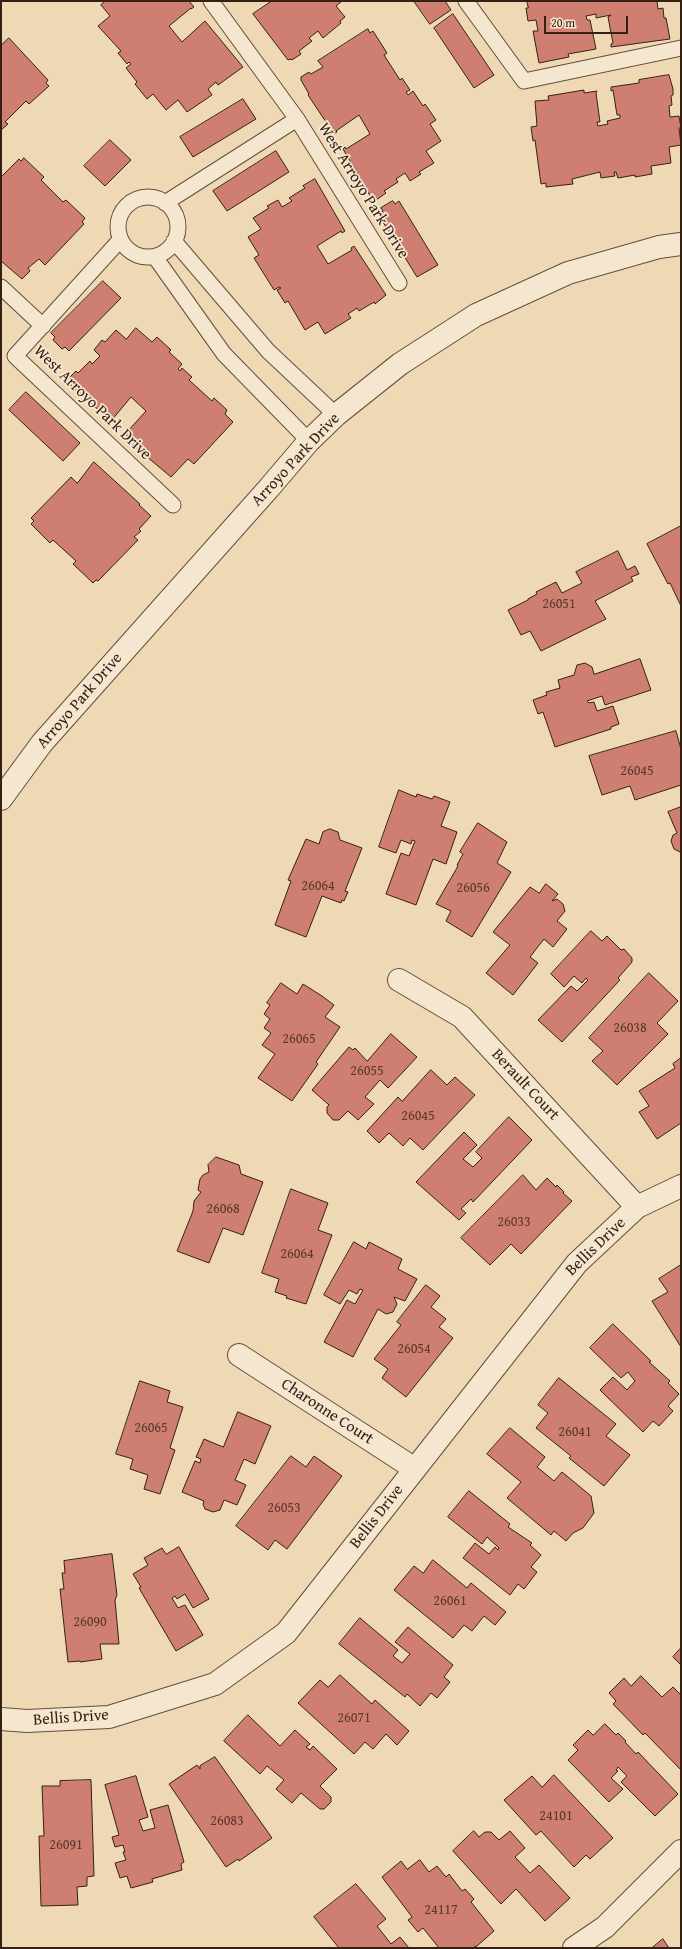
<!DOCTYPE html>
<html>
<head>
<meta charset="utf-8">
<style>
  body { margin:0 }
  #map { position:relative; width:682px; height:1949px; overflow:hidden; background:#efd9b5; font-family:"Gentium Book Plus",serif }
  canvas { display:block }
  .frame { position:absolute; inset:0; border:2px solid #352014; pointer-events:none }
  .scale { position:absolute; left:544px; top:16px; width:84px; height:18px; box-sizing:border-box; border:2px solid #352014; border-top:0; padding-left:5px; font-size:12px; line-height:14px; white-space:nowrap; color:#352014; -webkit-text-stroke:3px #f5e6cf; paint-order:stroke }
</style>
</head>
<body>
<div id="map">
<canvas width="682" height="1949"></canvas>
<div class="frame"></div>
<div class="scale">20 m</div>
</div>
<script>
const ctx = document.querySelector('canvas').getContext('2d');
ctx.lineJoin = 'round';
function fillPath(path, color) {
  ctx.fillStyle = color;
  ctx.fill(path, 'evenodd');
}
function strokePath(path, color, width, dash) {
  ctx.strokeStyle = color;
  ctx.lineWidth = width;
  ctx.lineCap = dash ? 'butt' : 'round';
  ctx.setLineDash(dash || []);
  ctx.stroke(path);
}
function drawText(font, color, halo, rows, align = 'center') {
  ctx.font = font + ' "Gentium Book Plus",serif';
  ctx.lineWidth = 3.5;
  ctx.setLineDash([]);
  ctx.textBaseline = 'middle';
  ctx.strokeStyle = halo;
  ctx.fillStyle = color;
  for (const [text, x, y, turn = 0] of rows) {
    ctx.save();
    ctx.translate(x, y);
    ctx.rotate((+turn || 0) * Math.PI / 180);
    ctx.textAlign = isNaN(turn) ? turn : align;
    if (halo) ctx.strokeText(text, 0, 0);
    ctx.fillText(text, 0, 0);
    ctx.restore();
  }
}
const building = new Path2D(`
  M106 1H189L194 7 191 9V8L169 26 182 42 205 21 243 67 218 85 216 82 208 89 212 95 187 112 178 100 166 110 153 94 147 99 135 84 137 82 126 68 131 64 129 62 127 64 118 53 121 51 98 26 110 16 101 5Z
  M272 1H342L336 6 345 17 340 21 341 23 323 38 318 31 309 38 312 41 299 51 301 54 292 60 291 59 288 60 253 14Z
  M414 1H445L451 10 430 24Z
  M527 1H657L658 9 663 8 664 18H666L670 39 611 47V44L613 43 608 17 611 15 596 18V14L586 16 587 20H590L596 49 568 54 569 57 539 63 533 31H538L536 20 528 21 526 8H528Z
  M453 14 494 75 474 88 434 28Z
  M368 29 370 33 373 31 387 53 384 55 400 80 402 78 410 90 406 92 408 95 413 91 423 106 425 104 436 120 430 124 441 141 426 151 434 163 419 172 421 174 410 181 405 173 396 179 398 182 384 191 386 193 376 200 375 197 372 199 343 149 345 147 346 149 370 134 359 115 336 131 337 132 334 134 308 95 309 94 301 80V77L309 72 311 74 323 67 318 61Z
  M9 38 48 80 46 83 49 86 29 104 26 101 5 122 8 124 1 130V42L2 44Z
  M669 75 673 89V95L671 96 672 105 669 106 670 117 679 116 681 128H679L681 145 669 147 671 163 651 166 652 174 635 177V175L618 178 616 172H614L615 176 601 178 600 172 572 179 573 184 546 187V183L541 184 535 140 533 141 531 127 537 126 535 101 549 100 548 96 584 90V93L597 91 596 93 600 122H597L598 126 608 124 607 121 620 118V115H617L613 90 611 91V87L639 83V80Z
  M243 99 256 119 193 157 180 137Z
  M110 140 131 160 105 186 84 166Z
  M276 151 289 172 227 211 213 191Z
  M24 158 44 177 41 180 63 202 66 200 85 218 82 222 84 224 45 265 39 259 28 268 30 271 22 279 1 261V177L19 159 21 161Z
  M315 179 345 231 342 233 341 231 317 246 328 264 352 250 351 248 354 246 386 295 375 304 374 302 359 311 357 308 348 314 351 318 325 334 318 322 305 330 288 301 285 303 277 290 281 288 279 287 274 290 254 258 259 255 248 237 261 229 253 218 269 208 267 206 278 200 282 207 292 201 289 198 305 188 303 186Z
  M393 201 395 204 399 201 438 265 417 277 378 214 383 211 381 208Z
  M103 281 121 298 69 351 65 347 62 349 53 340 55 337 51 333Z
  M136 328 152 342 157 337 171 350 169 352 182 364 178 369 180 371 182 368 192 377 189 380 212 401 214 398 227 410 225 414 233 422 194 464 188 459 171 477 133 445 134 443 124 433 126 431 127 432 146 411 131 397 111 421 68 383 71 380 68 379 76 371 78 373 90 361 92 364 100 356 94 350 102 340 105 342 116 330 126 339Z
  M26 392 80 443 63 461 9 410Z
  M94 462 140 504 139 505 151 516 139 529 141 531 134 537 138 540 98 581 96 580 93 583 73 564 76 561 53 540 50 543 31 524 34 521 31 518 71 477 77 483Z
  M681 526V606L670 583 668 584 647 544Z
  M618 551 627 570 635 566 639 574 631 577 633 581 595 601 606 619 541 651 530 631 521 635 508 610 528 600V599L537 594 536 592 556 582 562 593 582 583 576 572Z
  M640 659 651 690 605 705 602 696 587 701 589 703 594 702 597 711 613 706 619 724 611 727V729L555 747 543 712 538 714 533 700 547 695 546 692 560 688 558 680 574 675 577 665 585 663 592 667 594 674Z
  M676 731 681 749V785L635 800 630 786 602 795 589 756Z
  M399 790 416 797 417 794 432 799 434 796 450 802 441 826 457 832 446 864 433 859 416 905 386 894 401 853 409 856 415 841 412 840 411 844 401 840 396 853 379 847Z
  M681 807V851L680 852 674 849 671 841 673 835 677 833 668 812Z
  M478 823 507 842 497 863 511 872 472 937 446 921 451 911 436 904 458 866 457 865 463 854 460 852Z
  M330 829 338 832 340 840 362 848 345 891 348 892 344 901 342 900 341 903 322 896 306 937 275 925 291 881 288 880 306 839 319 844 323 832Z
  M546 884 558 894 552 901 557 899 563 904 565 911 557 921 567 929 553 947 544 939 530 957 538 963 513 995 486 973 510 945 493 932 530 887 539 893Z
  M591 931 602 941 607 936 621 950 624 949 632 958V962L618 978 620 980 562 1042 538 1020 571 986 577 991 588 980 586 978 582 983 574 976 564 987 551 974Z
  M649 973 678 1001 657 1023 668 1034 617 1085 592 1061 603 1051 589 1038Z
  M281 983 297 994 303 984 322 996 334 1005 325 1017 340 1027 316 1062 318 1064 292 1101 258 1078 275 1054 262 1045 271 1033 264 1028 270 1019 264 1014 270 1005 267 1003Z
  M391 1034 417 1057 388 1088 380 1080 365 1097 374 1104 358 1120 348 1111 339 1120H333L327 1113V1107L329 1105 312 1090 349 1047 353 1050 355 1048 367 1061Z
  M681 1058V1123L657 1139 639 1112 649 1106 639 1091 675 1068 673 1064Z
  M431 1070 447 1085 455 1077 475 1095 423 1150 410 1138 403 1146 389 1133 379 1143 367 1131 398 1097 402 1101Z
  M509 1117 532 1140 473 1202 471 1199 461 1209 466 1213 459 1220 416 1182 464 1132 477 1145 463 1159 473 1167 482 1158 476 1152Z
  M216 1157 239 1165 241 1174 263 1182 243 1235 223 1228 209 1263 177 1251 193 1211 194 1201 201 1192 198 1190 200 1179 203 1175 209 1172 208 1165Z
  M523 1175 536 1190 547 1178 556 1187 557 1185 564 1192 563 1193 572 1201 521 1254 511 1244 490 1265 461 1238Z
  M291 1189 328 1203 318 1230 332 1235 306 1304 286 1298 287 1296 275 1292 279 1279 262 1273Z
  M354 1242 366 1249 369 1242 402 1259 398 1269 417 1279 405 1301 394 1297 397 1304 393 1312 386 1314 378 1309 353 1357 324 1342 347 1300 355 1304 363 1290 360 1289 357 1294 349 1290 340 1304 324 1295Z
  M681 1265V1347L652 1301 668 1292 659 1279Z
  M426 1285 440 1296 431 1307 446 1319 439 1327 453 1338 406 1397 382 1378 388 1369 374 1359 401 1325 397 1322Z
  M613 1324 651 1361 649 1362 670 1381 668 1383 679 1394 668 1406 673 1411 659 1426 653 1421 643 1432 600 1390 613 1377 627 1390 635 1381 628 1372 621 1378 590 1348Z
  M559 1378 616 1424 606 1436 630 1455 604 1486 569 1458 571 1456 536 1428 548 1413 538 1405Z
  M140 1381 170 1391 167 1402 183 1407 170 1448 175 1450 160 1494 144 1489 148 1475 130 1469 133 1459 116 1454Z
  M238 1412 271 1426 255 1464 244 1459 235 1480 246 1485 237 1505 224 1500 220 1510 213 1512 205 1509 203 1504 204 1501 182 1492 195 1461 200 1463 201 1459 196 1457 204 1439 223 1447Z
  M510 1428 545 1457 537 1467 554 1481 562 1472 591 1496 594 1513 583 1528 573 1533 566 1541 554 1531 551 1535 507 1498 521 1482 487 1454Z
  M291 1456 306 1467 314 1456 342 1476 287 1549 275 1540 268 1550 236 1526Z
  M469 1491 510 1524 508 1527 532 1543 530 1545 541 1555 531 1567 537 1572 524 1589 518 1584 510 1595 463 1558 475 1543 489 1554 495 1547 498 1550 499 1548 487 1537 482 1544 448 1517Z
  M179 1547 209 1599 193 1608 185 1594 177 1599 175 1596 172 1598 178 1608 185 1605 203 1635 176 1651 139 1588 141 1587 133 1574 148 1565 144 1558 162 1548 166 1554Z
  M112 1554 117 1595 115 1600 119 1644H100L102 1659 80 1662V1661L68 1662 60 1589H64L62 1573H65L64 1561Z
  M433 1560 467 1588 471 1583 506 1612 495 1625 484 1616 472 1631 464 1625 453 1638 394 1590 414 1566 423 1573Z
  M360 1618 398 1650 393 1656 402 1663 410 1654 395 1642 408 1627 453 1665 444 1677 450 1682 437 1698 431 1693 420 1706 407 1694 405 1697 339 1644Z
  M681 1648V1665L673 1657Z
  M340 1675 372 1704 375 1700 409 1731 397 1745 386 1734 373 1749 365 1742 354 1754 298 1703 320 1680 328 1687Z
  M641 1676 662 1697 673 1687 681 1695V1770L645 1733 643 1735 613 1704 616 1701 609 1693 624 1678 631 1686Z
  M248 1715 280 1746 295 1730 310 1744 306 1747 310 1750 313 1746 337 1769 320 1786 331 1797V1802L324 1809H320L301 1793 292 1803 276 1789 284 1780 267 1766 260 1774 224 1741Z
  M605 1724 616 1735 618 1733 626 1741 625 1742 636 1754 638 1752 678 1794 655 1816 621 1782 627 1776 618 1767 616 1770 618 1771 611 1778 623 1789 609 1802 568 1760 578 1750 573 1745 588 1730 593 1735Z
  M215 1757 272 1838 239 1861 238 1859 226 1867 169 1784 197 1765 200 1769V1766Z
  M554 1775 613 1838 590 1859 586 1855 574 1867 541 1831 536 1835 504 1800 532 1776 542 1787Z
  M136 1776 148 1817 139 1820 143 1831 155 1828 150 1810 168 1805 184 1862 181 1864 182 1870 152 1879 153 1882 131 1888 127 1876 120 1878 115 1863 126 1860 123 1852H125L123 1845 115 1847 112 1837 119 1835 105 1785Z
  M91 1780 94 1876 87 1877V1886L77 1887 78 1905 41 1906 39 1836H44L42 1786H60V1781Z
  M474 1831 479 1837 485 1832H491L499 1840 510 1831 525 1848 515 1857 530 1873 539 1865 570 1898 545 1921 516 1889 501 1904 453 1851Z
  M420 1860 429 1872 437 1866 446 1877 449 1874 462 1891 465 1889 474 1899 471 1902 494 1931 477 1946 472 1948H439L423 1928 418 1932 408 1920 412 1917 382 1877 401 1861 407 1869Z
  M356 1884 386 1919 377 1926 391 1944 400 1937 409 1948H339L314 1917Z
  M663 1939 669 1948H652Z`);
fillPath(building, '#ce7f72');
strokePath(building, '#352014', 1);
const service = new Path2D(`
  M211 1 297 119 399 283
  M466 1 524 81 681 48
  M118 227a30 30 0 1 1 60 0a30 30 0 1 1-60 0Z
  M165 203 297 119
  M120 240 15 356 173 505
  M174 241 268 351 336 415
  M155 257 224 354 309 441
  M1 287 43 326`);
const minor = new Path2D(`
  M1 799 42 743 269 488 309 441 336 415 400 364 476 315 568 273 659 247 681 244
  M399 980 462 1017 637 1207
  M239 1355 415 1469
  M1 1719 27 1721 109 1717 215 1684 286 1633 577 1263 637 1207 681 1186
  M574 1948 605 1927 681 1851`);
strokePath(service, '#644e3c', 17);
strokePath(minor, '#644e3c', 24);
strokePath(service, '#f5e6cf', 15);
strokePath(minor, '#f5e6cf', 22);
drawText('14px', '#5b382c', null, [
  ["26051",559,604],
  ["26045",637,771],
  ["26064",318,886],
  ["26056",473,888],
  ["26038",630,1028],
  ["26065",299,1039],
  ["26055",367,1071],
  ["26045",418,1116],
  ["26068",223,1209],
  ["26033",514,1222],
  ["26064",297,1254],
  ["26054",414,1349],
  ["26065",151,1428],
  ["26041",575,1432],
  ["26053",284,1508],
  ["26061",450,1601],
  ["26090",90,1622],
  ["26071",354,1718],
  ["24101",556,1816],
  ["26083",227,1821],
  ["26091",66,1845],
  ["24117",441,1910]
]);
drawText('16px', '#352014', '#f5e6cf', [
  ["West Arroyo Park Drive",363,191,58],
  ["West Arroyo Park Drive",92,403,44],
  ["Arroyo Park Drive",296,460,-47],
  ["Arroyo Park Drive",80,701,-49],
  ["Berault Court",525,1085,47],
  ["Bellis Drive",596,1247,-44],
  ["Charonne Court",327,1412,33],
  ["Bellis Drive",377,1517,-52],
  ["Bellis Drive",71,1718,-4]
]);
</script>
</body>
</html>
